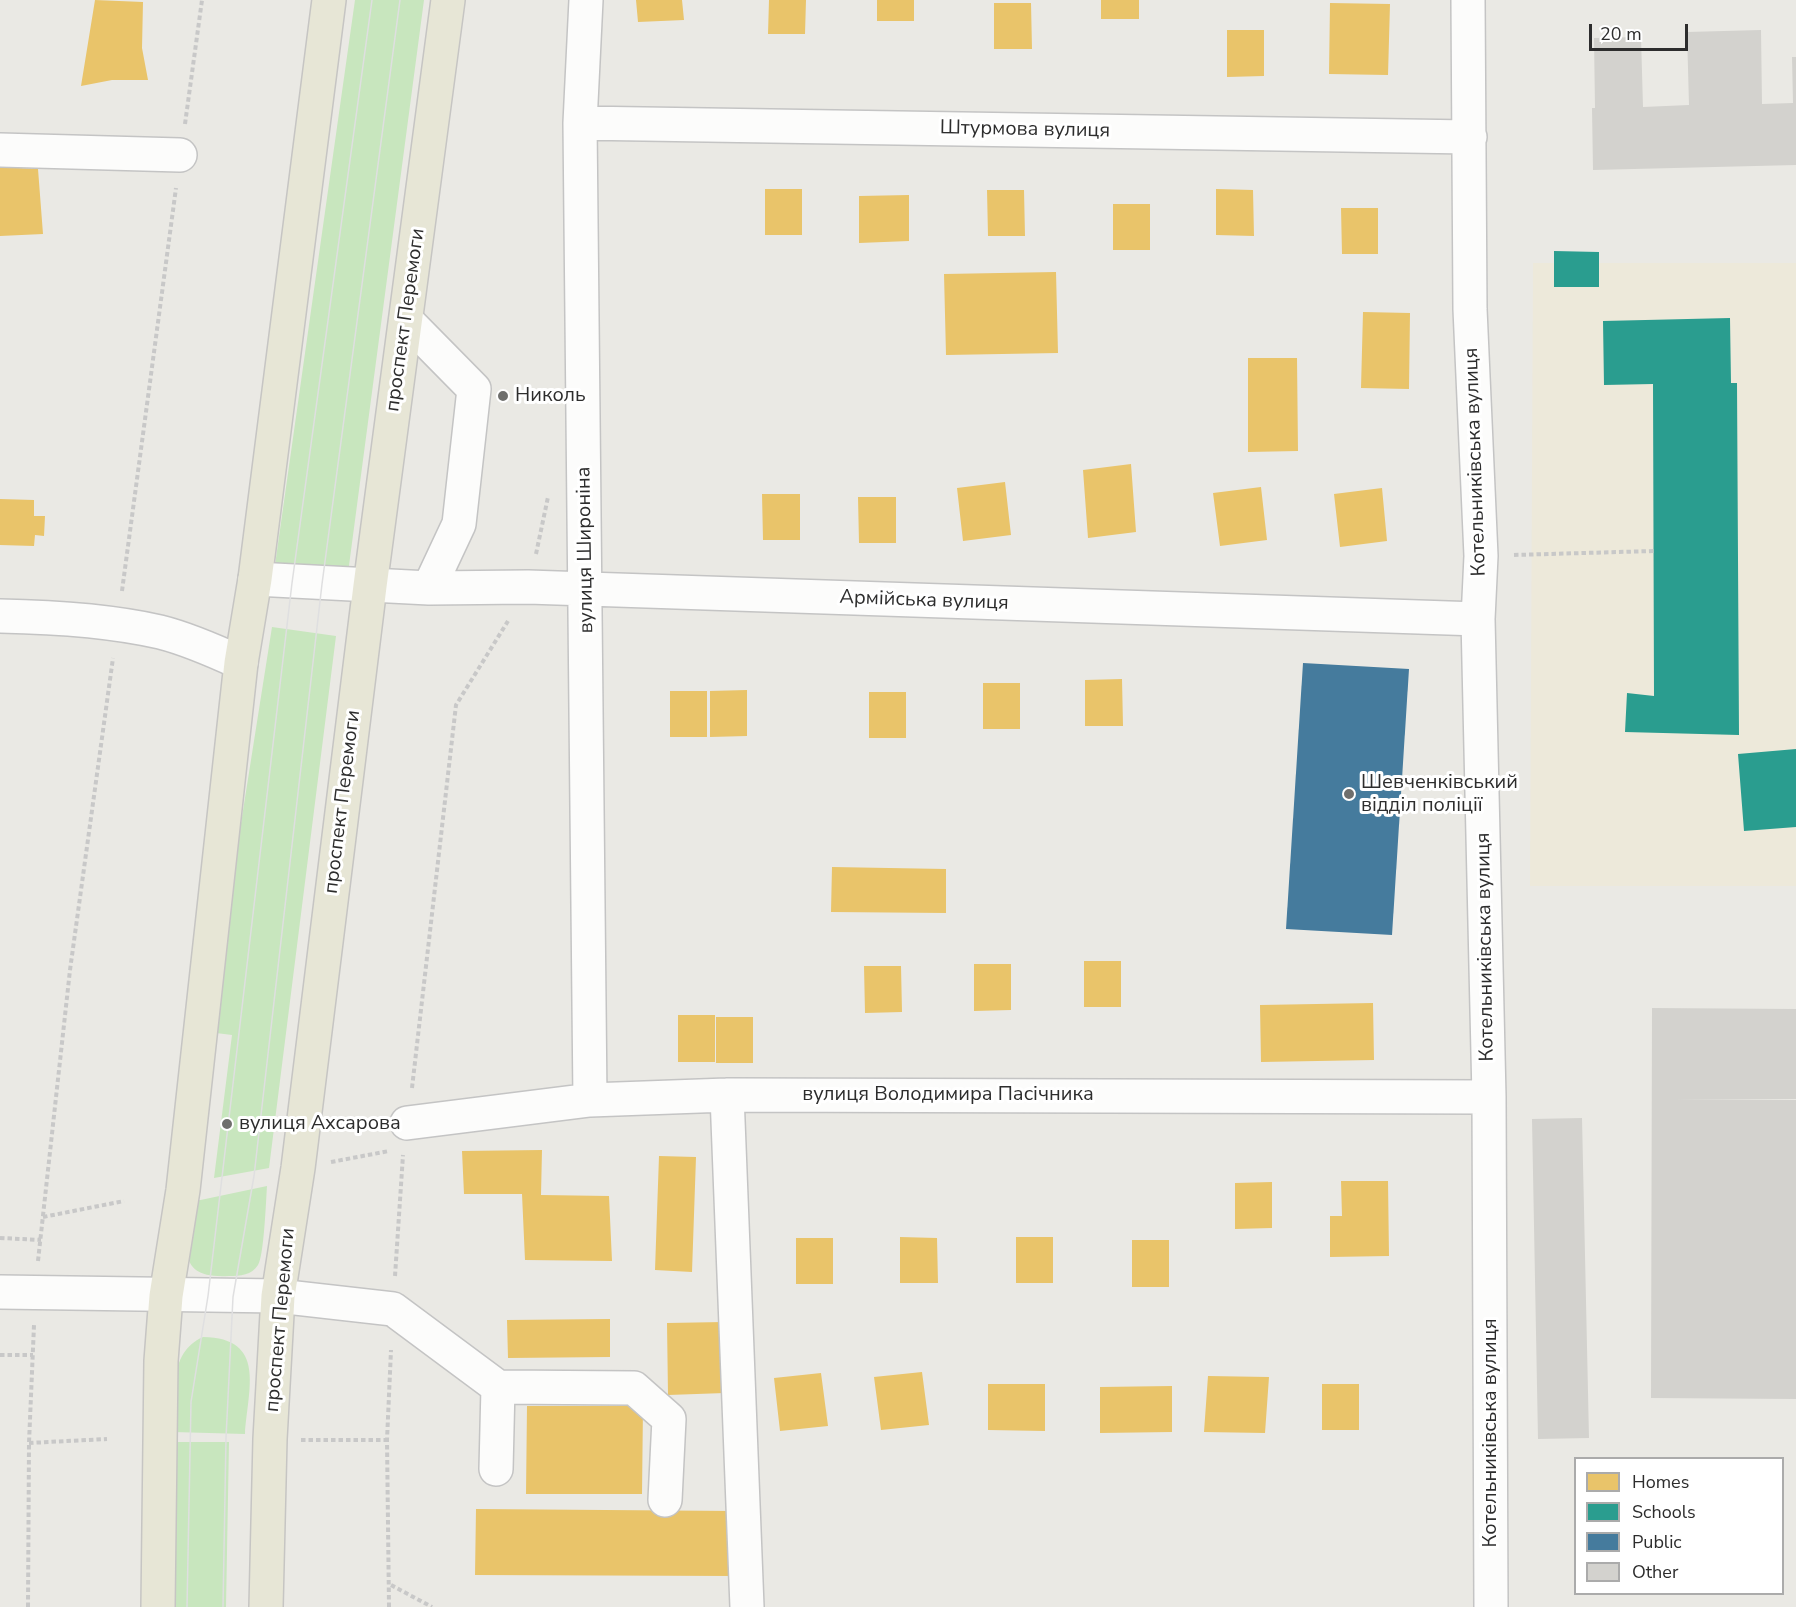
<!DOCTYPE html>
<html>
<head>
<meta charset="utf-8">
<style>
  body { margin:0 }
  #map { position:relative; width:1796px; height:1607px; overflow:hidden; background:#eae9e4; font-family:"Nunito Sans",sans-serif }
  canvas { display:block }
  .legend { position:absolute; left:1574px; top:1457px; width:210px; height:138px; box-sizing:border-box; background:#fff; border:2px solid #ababab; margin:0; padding:8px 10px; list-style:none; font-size:18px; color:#2d2d2d }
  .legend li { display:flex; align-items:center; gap:12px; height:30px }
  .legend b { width:30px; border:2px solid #ababab }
  .scale { position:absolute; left:1589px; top:24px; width:99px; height:27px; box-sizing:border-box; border:3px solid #2d2d2d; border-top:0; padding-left:8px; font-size:18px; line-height:21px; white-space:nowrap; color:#2d2d2d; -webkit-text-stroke:4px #fff; paint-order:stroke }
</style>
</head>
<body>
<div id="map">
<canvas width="1796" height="1607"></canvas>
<ul class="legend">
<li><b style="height:16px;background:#e9c46a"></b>Homes</li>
<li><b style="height:16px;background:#2a9d8f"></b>Schools</li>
<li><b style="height:16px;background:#457b9d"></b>Public</li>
<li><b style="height:16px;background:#d3d2ce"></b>Other</li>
</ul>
<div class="scale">20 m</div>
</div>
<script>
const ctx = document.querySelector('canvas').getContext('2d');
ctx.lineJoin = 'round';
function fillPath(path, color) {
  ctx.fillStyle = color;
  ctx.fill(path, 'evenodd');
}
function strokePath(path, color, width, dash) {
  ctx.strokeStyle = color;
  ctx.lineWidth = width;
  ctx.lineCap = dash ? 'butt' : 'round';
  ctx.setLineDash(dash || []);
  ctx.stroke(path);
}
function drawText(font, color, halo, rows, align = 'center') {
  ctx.font = font + ' "Nunito Sans",sans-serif';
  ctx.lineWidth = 6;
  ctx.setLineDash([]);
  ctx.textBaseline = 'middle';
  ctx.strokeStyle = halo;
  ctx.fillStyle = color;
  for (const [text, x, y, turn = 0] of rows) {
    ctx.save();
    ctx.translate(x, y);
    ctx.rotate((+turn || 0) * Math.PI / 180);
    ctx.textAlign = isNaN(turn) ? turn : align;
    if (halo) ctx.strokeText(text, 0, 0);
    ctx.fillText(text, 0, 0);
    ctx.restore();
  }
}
fillPath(new Path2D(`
  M1533 263H1796V886H1530Z`), '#ede9da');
fillPath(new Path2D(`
  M355 0H424L348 573 275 565Z
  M272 627 336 636 269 1168 214 1178 232 1035 208 1032Z
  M267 1186C266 1200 264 1256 258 1265 252 1275 240 1276 229 1276 172 1279 189 1244 191 1202Z
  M203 1337C267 1338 248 1389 245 1434L173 1432C175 1398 167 1353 203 1337Z
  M169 1442H229L226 1607H166Z`), '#c8e6be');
fillPath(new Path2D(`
  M95 0 143 2 142 48 148 80H112L81 86Z
  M636 0H682L684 20 638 22Z
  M769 0H806L805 34H768Z
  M877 0H914V21H877Z
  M1101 0H1139V19H1101Z
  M994 3H1031L1032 49H994Z
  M1330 3 1390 4 1388 75 1329 74Z
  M1227 30H1264V76L1227 77Z
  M0 167 38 169 43 234 0 236Z
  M765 189H802V235H765Z
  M1216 189 1253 190 1254 236 1216 235Z
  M987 190H1024L1025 236H988Z
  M909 195V241L859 243V196Z
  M1113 204H1150V250H1113Z
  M1341 208H1378V254H1342Z
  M1056 272 1058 353 946 355 944 274Z
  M1363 312 1410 313 1409 389 1361 388Z
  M1248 358H1297L1298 451 1248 452Z
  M1131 464 1136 532 1088 538 1083 470Z
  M1005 482 1011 535 963 541 957 488Z
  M1261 487 1267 540 1220 546 1213 493Z
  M1382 488 1387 541 1340 547 1334 494Z
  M762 494H800V540H763Z
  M858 497H896V543H859Z
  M0 499 34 500V516H45L44 536 35 535 34 546 0 545Z
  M1122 679 1123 726H1085V680Z
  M983 683H1020V729H983Z
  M747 690V736L710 737V691Z
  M670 691H707V737H670Z
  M869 692H906V738H869Z
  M832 867 946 869V913L831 912Z
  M1084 961H1121V1007H1084Z
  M974 964H1011V1010L974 1011Z
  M864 966H901L902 1012 865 1013Z
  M1373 1003 1374 1060 1261 1062 1260 1005Z
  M678 1015H715V1062H678Z
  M716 1017H753V1063H716Z
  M542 1150 541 1195 609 1196 612 1261 525 1260 522 1194H464L462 1151Z
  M659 1156 696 1157 692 1272 655 1270Z
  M1341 1181H1388L1389 1256 1330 1257V1216H1342Z
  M1272 1182V1228L1235 1229V1183Z
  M900 1237 937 1238 938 1283H900Z
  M1016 1237H1053V1283H1016Z
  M796 1238H833V1284H796Z
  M1132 1240H1169V1287H1132Z
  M610 1319V1357L508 1358 507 1320Z
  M724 1322 725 1393 668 1395 667 1323Z
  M922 1372 929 1425 881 1430 874 1377Z
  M821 1373 828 1426 780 1431 774 1378Z
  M1208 1376 1269 1377 1265 1433 1204 1432Z
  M988 1384H1045V1431L988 1430Z
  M1322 1384H1359V1430H1322Z
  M1172 1386V1432L1100 1433V1387Z
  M527 1406H643L642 1494H526Z
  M476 1509 735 1511 734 1576 475 1575Z`), '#e9c46a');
fillPath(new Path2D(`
  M1554 251 1599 252V287H1554Z
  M1730 318 1731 383H1737L1739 735 1625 732 1627 693 1654 696 1653 384 1604 385 1603 321Z
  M1796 749V827L1744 831 1738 754Z`), '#2a9d8f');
fillPath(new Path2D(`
  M1303 663 1409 669 1392 935 1286 929Z`), '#457b9d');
fillPath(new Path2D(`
  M1761 30 1762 104 1793 103 1792 57H1796V165L1593 170 1592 108H1595L1594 38 1641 37 1643 107 1689 105 1687 32Z
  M1652 1008 1796 1009V1099L1675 1100H1796V1399L1651 1398Z
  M1582 1118 1589 1438 1538 1439 1532 1119Z`), '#d3d2ce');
const minor = new Path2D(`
  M586 0 580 123 590 1100
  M1468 0 1470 309 1481 556 1478 619 1489 1097 1491 1607
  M580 123 1470 137
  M0 150 180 155
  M406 320 474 389 459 524 429 588
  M255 579 429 588 528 587 1478 619
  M0 616C52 617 108 620 160 632 188 639 215 651 241 663
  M727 1095 747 1607
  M407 1123 590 1100 727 1095 1489 1097
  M0 1292 278 1296 393 1309 498 1387 634 1388 669 1419 665 1500
  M496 1469 498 1387`);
const major = new Path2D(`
  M158 1607 161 1361 166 1296 183 1190 241 663 255 579 329 0
  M266 1607 270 1439 278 1296 298 1168 370 586 448 0`);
strokePath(minor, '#c4c4c4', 36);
strokePath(major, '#c6c5c3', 36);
strokePath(new Path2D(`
  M185 124 202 0
  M536 554 548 497
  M1514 555 1654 551
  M122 591 176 188
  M412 1088 456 705 508 621
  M331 1162 389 1151
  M43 1217 124 1201
  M0 1238 41 1240
  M38 1261 70 970 113 658
  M395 1276 403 1155
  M0 1355H33
  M301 1440H387
  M29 1443 107 1439
  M391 1585 432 1607
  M28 1607 29 1443 34 1325
  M389 1607 387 1440 391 1350`), '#c8c8c8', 4, [4.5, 3]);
strokePath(minor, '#fcfcfb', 33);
strokePath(major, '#e7e6d6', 33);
strokePath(new Path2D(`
  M187 1607 191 1402 208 1296 292 583 372 0
  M223 1607 226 1438 233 1297 254 1176 322 584 400 0`), '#dfdfe0', 1.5);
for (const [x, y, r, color] of [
  [503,396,6,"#6f6f6d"],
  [1349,794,6,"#6f6f6d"],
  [227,1124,6,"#6f6f6d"]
]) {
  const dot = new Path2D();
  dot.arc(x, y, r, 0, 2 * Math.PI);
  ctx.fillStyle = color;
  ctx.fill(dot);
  strokePath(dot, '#fff', 2);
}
drawText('20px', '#2d2d2d', '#fff', [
  ["Штурмова вулиця",1025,130,1],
  ["проспект Перемоги",406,320,-82],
  ["Котельниківська вулиця",1476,462,-92],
  ["вулиця Широніна",586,550,-91],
  ["Армійська вулиця",924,601,2],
  ["проспект Перемоги",343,802,-83],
  ["Котельниківська вулиця",1486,947,-91],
  ["вулиця Володимира Пасічника",948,1095],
  ["проспект Перемоги",281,1320,-85],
  ["Котельниківська вулиця",1491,1433,-90]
]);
drawText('20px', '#2d2d2d', '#fff', [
  ["Николь",515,396],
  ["Шевченківський",1361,783],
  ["відділ поліції",1361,806],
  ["вулиця Ахсарова",239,1124]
], 'left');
</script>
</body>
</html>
